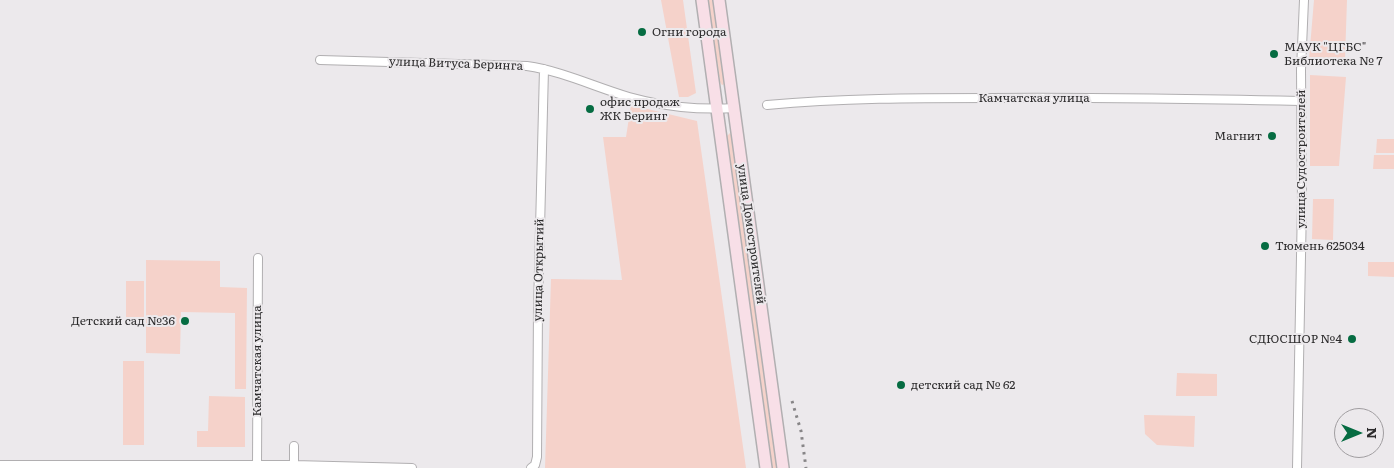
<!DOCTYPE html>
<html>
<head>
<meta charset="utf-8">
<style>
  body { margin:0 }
  #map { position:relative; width:1394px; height:468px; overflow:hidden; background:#ece9ec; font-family:Literata,serif }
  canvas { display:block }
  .north { position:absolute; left:1334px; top:408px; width:50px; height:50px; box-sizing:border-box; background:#ece9ec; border:1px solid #a09da0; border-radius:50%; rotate:90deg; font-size:14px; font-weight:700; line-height:20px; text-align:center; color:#2d2c2d }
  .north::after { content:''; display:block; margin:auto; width:18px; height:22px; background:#066c42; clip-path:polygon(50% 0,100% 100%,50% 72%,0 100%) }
</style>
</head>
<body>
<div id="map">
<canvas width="1394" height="468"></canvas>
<div class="north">N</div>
</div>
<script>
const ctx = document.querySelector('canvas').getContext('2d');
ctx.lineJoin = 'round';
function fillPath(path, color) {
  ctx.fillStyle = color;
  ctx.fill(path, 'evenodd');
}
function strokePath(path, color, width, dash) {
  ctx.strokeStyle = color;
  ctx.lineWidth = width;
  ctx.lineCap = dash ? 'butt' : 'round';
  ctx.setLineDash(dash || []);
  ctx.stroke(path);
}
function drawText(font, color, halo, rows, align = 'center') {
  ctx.font = font + ' Literata,serif';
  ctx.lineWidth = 4;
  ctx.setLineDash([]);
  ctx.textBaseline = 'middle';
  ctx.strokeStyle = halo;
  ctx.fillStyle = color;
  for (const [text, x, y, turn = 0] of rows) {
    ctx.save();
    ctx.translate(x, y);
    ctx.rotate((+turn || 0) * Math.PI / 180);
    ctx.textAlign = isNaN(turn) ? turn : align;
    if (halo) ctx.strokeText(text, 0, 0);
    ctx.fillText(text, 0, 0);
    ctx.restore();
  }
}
fillPath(new Path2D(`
  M661 0H683L696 93 688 97H679Z
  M708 0H715L726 82 725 84 722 85 720 82Z
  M1314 0H1347L1345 59H1309Z
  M1310 75 1346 77 1339 166H1310Z
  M631 105 697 121 746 468H545L551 279 622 280 603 137H626Z
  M730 133 732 135 777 468H772L727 136Z
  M1377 139H1394V153H1376Z
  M1374 155H1394V169H1373Z
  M1313 199H1334L1333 240 1312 239Z
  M146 260 220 261V287L247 288 246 389H235V313L181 312 180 354 146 353Z
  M1368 262H1394V277L1368 276Z
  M126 281H144V317H126Z
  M123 361H144V445H123Z
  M1177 373 1217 374V396H1176Z
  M209 396 245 397V447H197V431H208Z
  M1144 415 1195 416 1194 447 1157 445 1145 434Z`), '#f5d2ca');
const minor = new Path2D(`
  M320 60 527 66C562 71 595 87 629 97 666 107 696 110 735 108
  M767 105C842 98 916 98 991 98 1095 97 1198 99 1302 101
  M294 446V468
  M0 465H294L412 468
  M257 465 258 258
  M531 468 535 465 537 457 538 308 544 69
  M1297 468 1302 203 1301 70 1304 0`);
const secondary = new Path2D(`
  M702 0 766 468
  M719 0 783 468`);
strokePath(minor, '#b1afb1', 10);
strokePath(secondary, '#b1afb1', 14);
strokePath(minor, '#fff', 8);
strokePath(secondary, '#f8dfe7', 11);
strokePath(new Path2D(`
  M792 401 801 431 806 468`), '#878587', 3, [2.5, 5]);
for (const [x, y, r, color] of [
  [642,32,5,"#066c42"],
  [1274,54,5,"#066c42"],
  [590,109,5,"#066c42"],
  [1272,136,5,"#066c42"],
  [1265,246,5,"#066c42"],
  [185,321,5,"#066c42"],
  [1352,339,5,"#066c42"],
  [901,385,5,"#066c42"]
]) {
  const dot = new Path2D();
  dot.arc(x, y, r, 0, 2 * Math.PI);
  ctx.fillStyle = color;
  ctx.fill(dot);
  strokePath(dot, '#ece9ec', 2);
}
drawText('12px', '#2d2c2d', '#ece9ec', [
  ["Огни города",652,32],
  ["МАУК \"ЦГБС\"",1284,47],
  ["Библиотека № 7",1284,61],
  ["офис продаж",600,102],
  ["ЖК Беринг",600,116],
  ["Магнит",1262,136,"right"],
  ["Тюмень 625034",1275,246],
  ["Детский сад №36",175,321,"right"],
  ["СДЮСШОР №4",1342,339,"right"],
  ["детский сад № 62",911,385]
], 'left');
drawText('12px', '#2d2c2d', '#ece9ec', [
  ["улица Витуса Беринга",456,64,2],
  ["Камчатская улица",1034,98],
  ["улица Судостроителей",1301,159,-90],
  ["улица Домостроителей",751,234,82],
  ["улица Открытий",539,270,-89],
  ["Камчатская улица",257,361,-90]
]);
</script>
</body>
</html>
